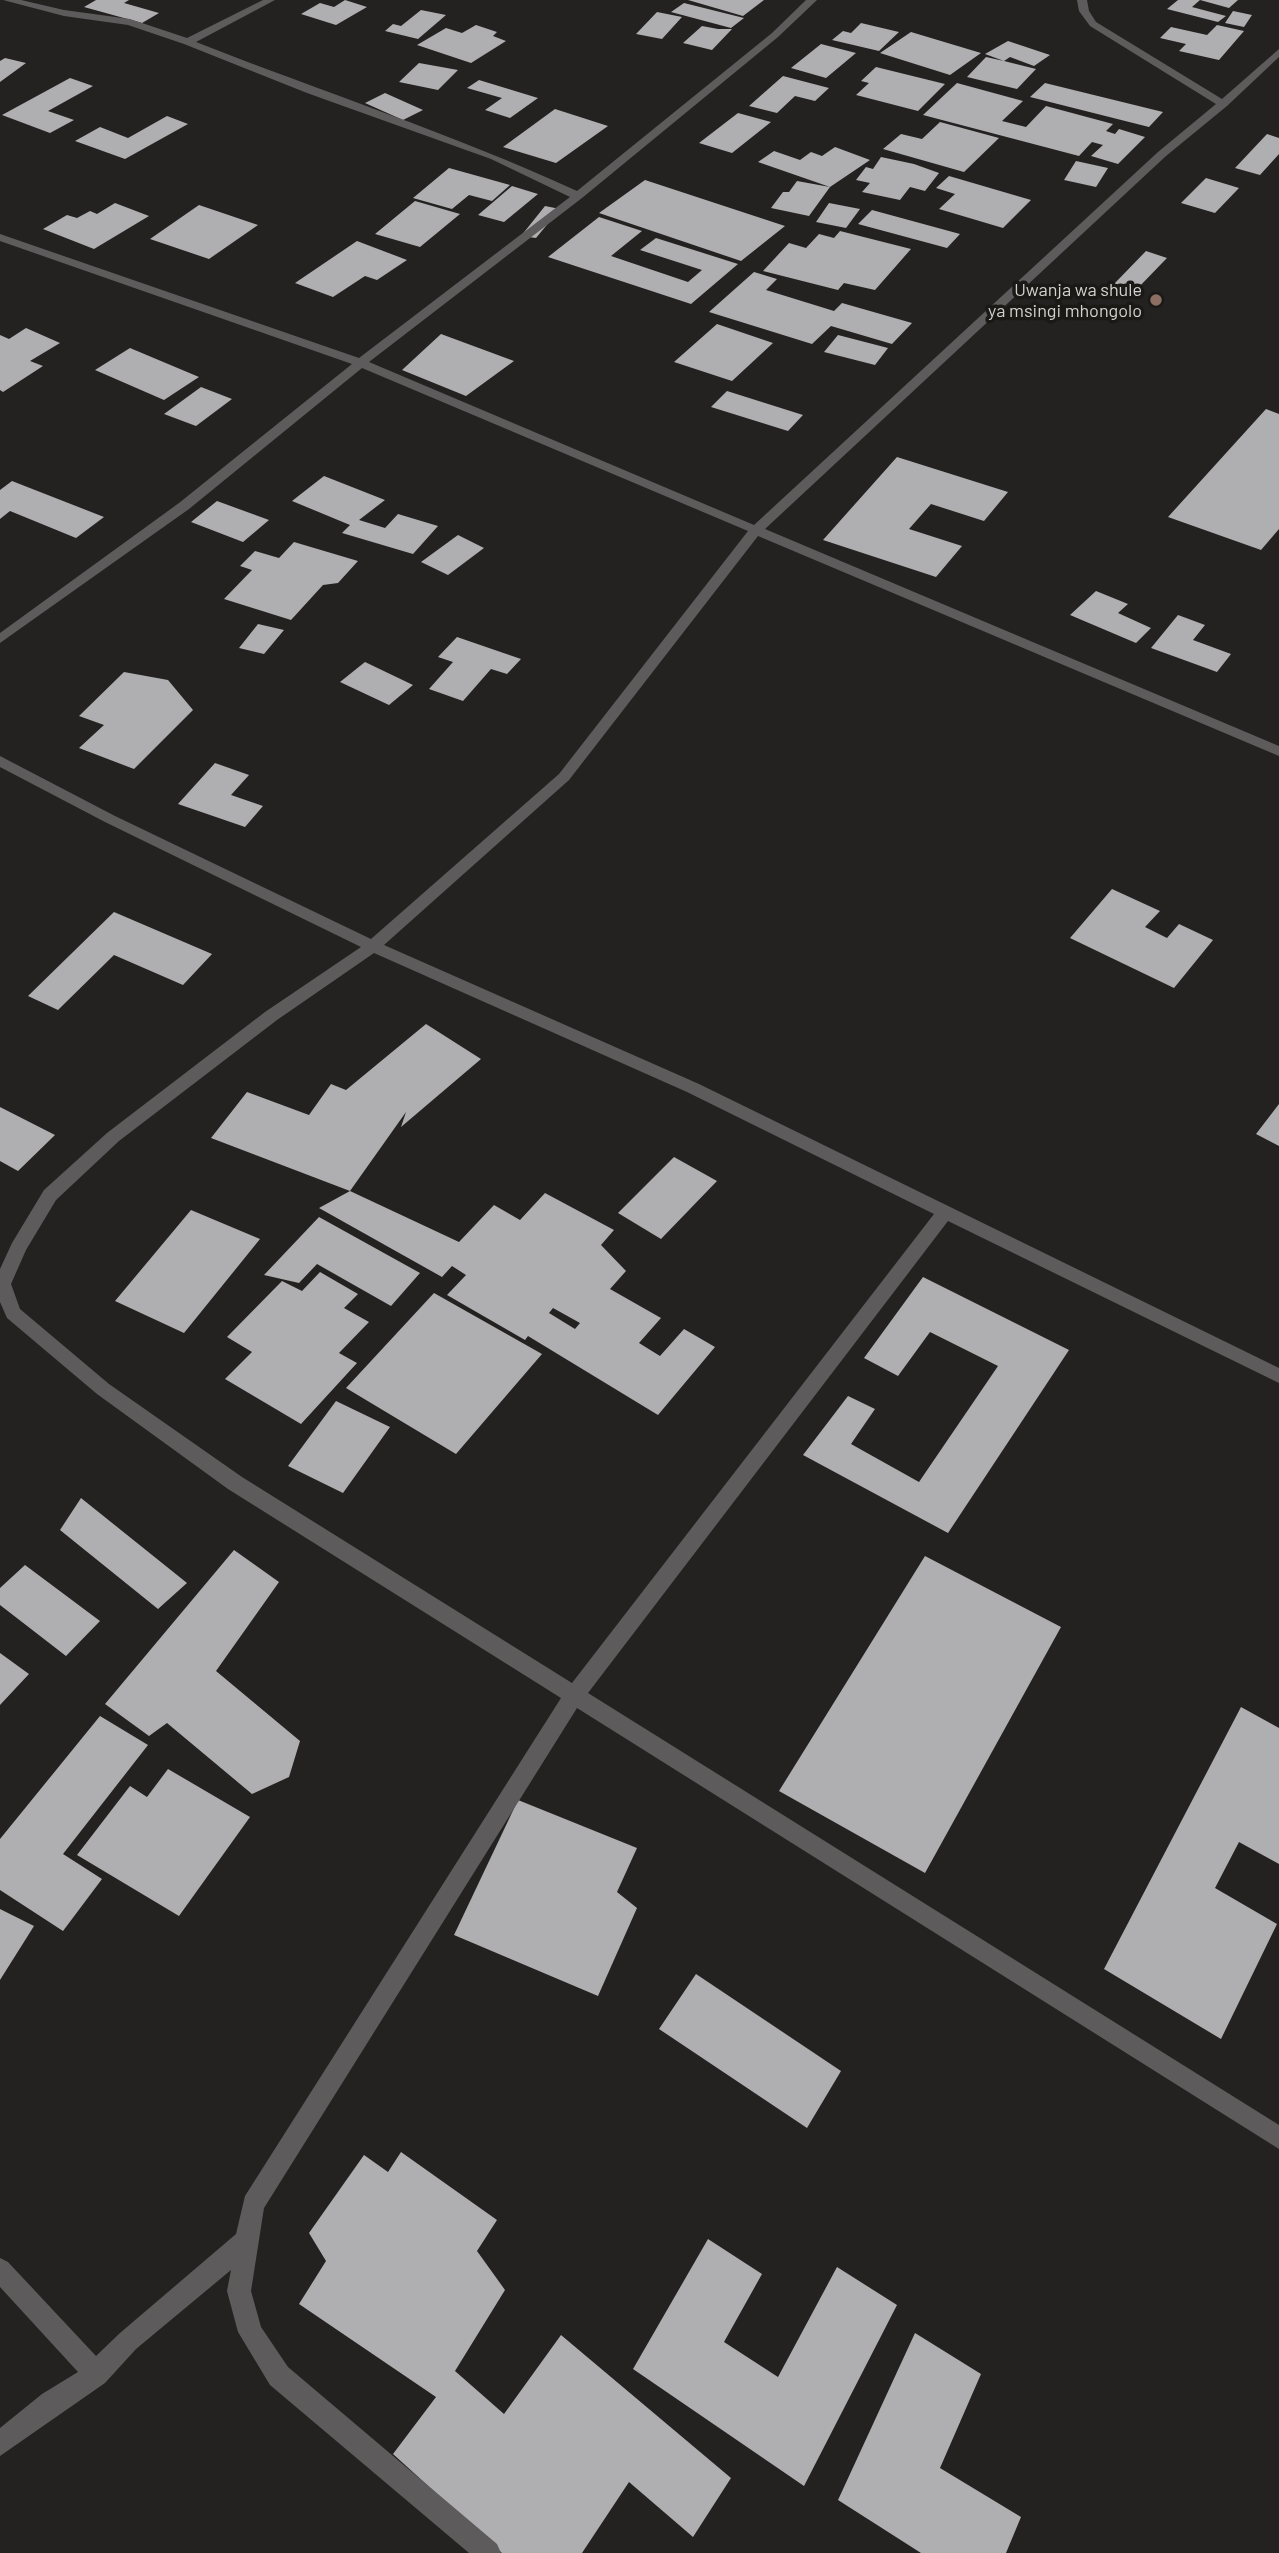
<!DOCTYPE html>
<html>
<head>
<meta charset="utf-8">
<style>
  body { margin:0 }
  canvas { display:block; background:#232220 }
</style>
</head>
<body>
<canvas width="1279" height="2553"></canvas>
<script>
const ctx = document.querySelector('canvas').getContext('2d');
ctx.lineJoin = 'round';
function fillPath(path, color) {
  ctx.fillStyle = color;
  ctx.fill(path, 'evenodd');
}
function strokePath(path, color, width, dash) {
  ctx.strokeStyle = color;
  ctx.lineWidth = width;
  ctx.lineCap = dash ? 'butt' : 'round';
  ctx.setLineDash(dash || []);
  ctx.stroke(path);
}
function drawText(font, color, halo, rows, align = 'center') {
  ctx.font = font + ' Barlow,sans-serif';
  ctx.lineWidth = 7;
  ctx.setLineDash([]);
  ctx.textBaseline = 'middle';
  ctx.strokeStyle = halo;
  ctx.fillStyle = color;
  for (const [text, x, y, turn = 0] of rows) {
    ctx.save();
    ctx.translate(x, y);
    ctx.rotate((+turn || 0) * Math.PI / 180);
    ctx.textAlign = isNaN(turn) ? turn : align;
    if (halo) ctx.strokeText(text, 0, 0);
    ctx.fillText(text, 0, 0);
    ctx.restore();
  }
}
fillPath(new Path2D(`
  M96 0H129L124 3 159 13 142 23 84 7Z
  M345 0 367 7 336 25 301 14 320 3 334 7Z
  M688 0H764L743 16Z
  M1178 0H1200L1192 7 1226 16 1218 22 1167 9Z
  M1200 0H1238L1229 8Z
  M684 3 744 18 731 28 671 12Z
  M421 10 446 15 418 39 385 31 393 24 401 26Z
  M1233 11 1252 15 1244 27 1225 23Z
  M657 12 682 17 662 39 636 34Z
  M861 23 899 32 879 51 832 40 843 31 851 33Z
  M476 25 497 32 493 36 506 41 471 63 417 45 446 28 462 33Z
  M1217 25 1244 31 1219 60 1179 51 1186 44 1160 38 1171 27 1207 35Z
  M702 26 718 29H732L712 50 683 43Z
  M911 32 981 53 950 75 880 53Z
  M1008 41 1050 55 1034 66 1010 57 1004 61 1036 69 1017 89 967 77 986 57 1004 61 985 54Z
  M821 44 856 53 826 78 791 68Z
  M5 58 26 63 0 82V61Z
  M419 63 458 70 438 90 399 82Z
  M876 67 945 84 918 111 856 95 869 83 861 81Z
  M783 76 829 88 815 101 795 96 777 113 749 106Z
  M70 78 93 86 48 111 74 120 50 133 2 115Z
  M479 80 538 98 510 118 485 110 502 98 467 88Z
  M957 83 1023 101 1002 121 1026 127 1046 106 1113 124 1106 131 1115 134 1119 129 1145 137 1118 164 1091 156 1103 145 1092 142 1079 156 923 115Z
  M1045 83 1163 112 1149 127 1030 97Z
  M385 93 423 110 403 120 365 103Z
  M555 109 608 126 556 163 503 147Z
  M738 113 771 122 732 153 699 143Z
  M167 116 188 124 125 159 75 141 100 127 128 138Z
  M940 122 999 138 964 172 883 149 901 134 922 139Z
  M1267 134 1279 138V154L1260 175 1235 168Z
  M835 147 870 160 830 187 809 216 771 208 783 192H789L797 181 830 187 758 162 774 151 800 160 811 152 822 156Z
  M881 157 914 164 939 173 925 191 910 187 900 200 862 192 870 183 856 180 866 167 873 169Z
  M1076 161 1108 168 1096 187 1064 180Z
  M449 168 510 185 492 201 469 195 452 209 413 198Z
  M949 176 1031 200 1003 228 939 209 955 194 936 188Z
  M1206 178 1239 188 1215 213 1181 203Z
  M645 180 785 226 741 261 599 213Z
  M512 186 538 194 504 222 478 215Z
  M415 201 460 214 420 247 375 234Z
  M115 203 149 216 94 249 43 229 67 215 77 218 90 211 97 214Z
  M829 203 860 209 846 228 816 222Z
  M199 205 258 225 209 259 150 239Z
  M545 206 560 209 536 238 521 236Z
  M872 210 960 234 947 248 858 224Z
  M599 217 642 231 611 256 688 282 702 270 640 250 656 238 738 264 691 304 548 257Z
  M840 231 911 249 875 290 844 283 838 290 763 271 789 243 806 248 819 234 834 238Z
  M357 241 407 260 377 280 365 276 333 297 295 283Z
  M1146 251 1167 258 1136 290 1114 284Z
  M754 272 777 279 766 290 834 311 842 303 912 323 892 344 831 326 812 344 709 312Z
  M717 324 773 343 732 381 674 362Z
  M26 328 60 343 30 361 43 366 3 392 0 390V335L9 339Z
  M441 334 514 361 466 396 402 370Z
  M838 335 888 348 875 365 824 352Z
  M130 348 199 377 164 400 95 370Z
  M201 387 232 399 196 426 164 414Z
  M727 391 803 415 788 431 711 407Z
  M1266 409 1279 414V529L1261 550 1168 517Z
  M897 457 1008 492 984 521 931 504 909 529 962 546 936 577 823 540Z
  M324 476 385 500 359 520 385 528 398 514 438 526 413 554 342 533 350 525 292 501Z
  M12 481 104 517 76 538 10 511 0 519V490Z
  M217 501 269 520 243 542 191 522Z
  M458 535 484 548 448 575 421 562Z
  M294 542 358 561 338 583 323 585 291 620 224 599 252 570 240 566 255 551 279 558Z
  M1096 591 1128 604 1118 613 1151 628 1136 643 1070 615Z
  M1178 615 1205 625 1193 640 1231 654 1217 672 1151 648Z
  M258 624 284 630 264 654 239 648Z
  M457 637 521 659 507 674 491 669 463 701 429 689 453 662 438 657Z
  M365 662 413 685 389 705 340 682Z
  M124 672 168 680 193 710 134 769 79 748 104 725 79 716Z
  M215 763 249 775 231 795 263 806 245 827 178 804Z
  M1112 889 1160 911 1145 927 1167 938 1179 924 1213 940 1174 988 1070 938Z
  M114 912 212 954 183 985 114 955 58 1010 28 996Z
  M426 1024 481 1059 401 1127 406 1112 350 1191 211 1138 247 1092 309 1115 331 1084 346 1090Z
  M1279 1104V1146L1256 1134Z
  M0 1107 55 1135 18 1171 0 1161Z
  M674 1157 717 1181 661 1239 618 1213Z
  M350 1191 459 1242 494 1205 520 1220 545 1193 614 1230 601 1245 626 1271 610 1289 661 1318 639 1343 660 1356 684 1329 715 1347 658 1415 528 1336 525 1340 447 1295 466 1275 452 1266 442 1277 319 1208ZM553 1308 580 1323 575 1329 549 1313Z
  M191 1210 260 1239 184 1333 115 1301Z
  M319 1217 420 1273 391 1306 317 1264 299 1283 264 1275Z
  M320 1272 358 1294 344 1308 369 1322 339 1353 357 1363 301 1424 225 1379 252 1352 227 1337 282 1281 302 1291Z
  M923 1277 1069 1350 948 1533 803 1455 848 1396 875 1409 851 1444 919 1482 998 1366 930 1332 898 1376 864 1358Z
  M434 1293 542 1354 456 1454 346 1388Z
  M336 1401 390 1427 343 1493 288 1466Z
  M81 1498 187 1583 158 1609 60 1530Z
  M234 1550 279 1582 216 1671 300 1741 289 1777 252 1794 167 1723 149 1736 105 1704Z
  M925 1556 1061 1627 925 1873 779 1791Z
  M25 1565 100 1621 66 1656 0 1605V1588Z
  M0 1653 29 1674 0 1705Z
  M1241 1707 1279 1728V1864L1239 1842 1215 1888 1277 1924 1221 2039 1104 1969Z
  M100 1716 148 1745 63 1854 102 1879 63 1931 0 1890V1839Z
  M168 1769 250 1817 179 1916 77 1855 130 1786 147 1797Z
  M518 1800 637 1848 617 1892 637 1908 598 1996 454 1935Z
  M0 1909 34 1926 0 1980Z
  M696 1974 841 2071 807 2128 659 2029Z
  M401 2152 497 2220 477 2251 505 2290 455 2371 504 2414 561 2335 731 2478 693 2537 629 2482 582 2553H502L393 2454 436 2397 299 2304 326 2261 309 2233 364 2155 388 2172Z
  M708 2239 762 2274 724 2342 778 2377 837 2267 897 2305 804 2486 633 2369Z
  M915 2333 981 2374 940 2468 1021 2517 1006 2553H921L838 2500Z`), '#afaeb1');
fillPath(new Path2D(`
  M3 0H21L64 10 130 19 187 38 263 0H275L196 42C323 92 453 134 577 191L772 33 806 0H817L778 37 582 198 369 362 754 525 1158 152 1216 104 1090 26 1079 11 1077 0H1087L1089 11 1096 22 1222 99 1279 49V57L1227 106 1166 156 765 529 1279 746V756L758 536 569 780 384 945 699 1084 1279 1368V1383L948 1221 588 1693 1279 2125V2149L577 1708 264 2208 251 2291 261 2327 288 2367 497 2544 501 2553H469L270 2385 238 2332 227 2291 231 2270 136 2349 105 2383 0 2456V2428L42 2394 78 2372 0 2287V2258L8 2262 96 2356 120 2333 236 2234 245 2196 561 1698 228 1489 97 1394 7 1318 0 1302V1269L12 1243 44 1190 107 1133 265 1012 361 947 105 822 0 767V756L115 816 371 939 559 774 748 531 362 368 189 509 0 643V633L179 503 352 364 0 241V234L359 358 570 197 491 159 307 93 184 44 128 25 64 16ZM374 953 687 1092 934 1214 572 1683 242 1477 109 1384 20 1309 11 1284 26 1250 56 1200 119 1141 277 1020Z`), '#5d5b5b');
for (const [x, y, r, color] of [
  [1156,300,7,"#8d6e63"]
]) {
  const dot = new Path2D();
  dot.arc(x, y, r, 0, 2 * Math.PI);
  ctx.fillStyle = color;
  ctx.fill(dot);
  strokePath(dot, '#1a1916', 2.5);
}
drawText('18px', '#d3d2d1', '#1a1916', [
  ["Uwanja wa shule",1142,290],
  ["ya msingi mhongolo",1142,311]
], 'right');
</script>
</body>
</html>
